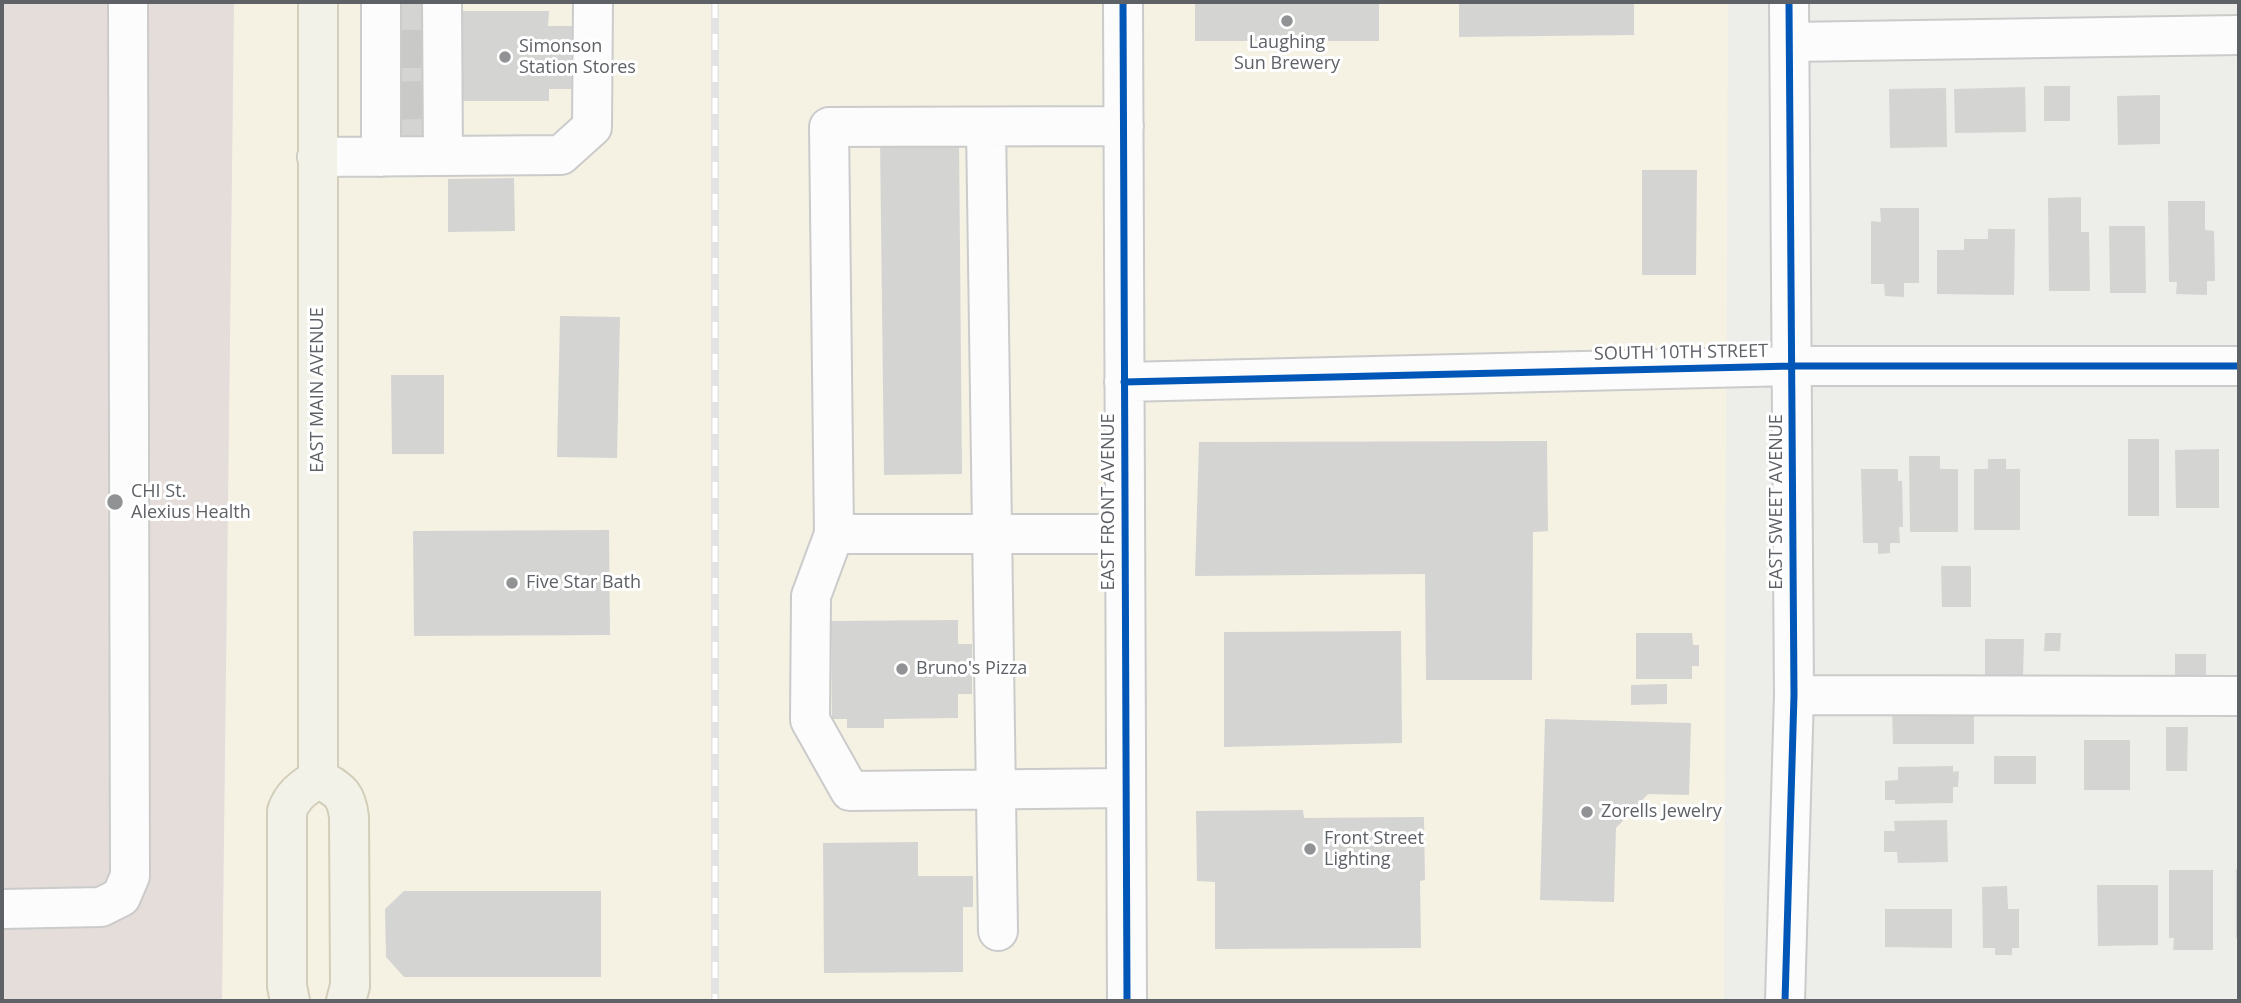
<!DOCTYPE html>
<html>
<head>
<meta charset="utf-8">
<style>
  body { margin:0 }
  #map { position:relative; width:2241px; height:1003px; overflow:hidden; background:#edede9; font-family:"Open Sans",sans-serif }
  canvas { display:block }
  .frame { position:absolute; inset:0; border:4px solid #5e6166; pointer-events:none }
</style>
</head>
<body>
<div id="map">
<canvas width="2241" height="1003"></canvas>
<div class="frame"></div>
</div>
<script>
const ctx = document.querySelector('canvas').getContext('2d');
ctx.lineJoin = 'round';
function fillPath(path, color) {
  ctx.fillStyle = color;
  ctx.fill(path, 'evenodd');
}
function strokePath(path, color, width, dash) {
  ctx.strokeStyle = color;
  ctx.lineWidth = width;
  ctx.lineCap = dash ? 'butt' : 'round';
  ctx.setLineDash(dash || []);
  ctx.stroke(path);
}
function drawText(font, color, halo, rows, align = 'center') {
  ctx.font = font + ' "Open Sans",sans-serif';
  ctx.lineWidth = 6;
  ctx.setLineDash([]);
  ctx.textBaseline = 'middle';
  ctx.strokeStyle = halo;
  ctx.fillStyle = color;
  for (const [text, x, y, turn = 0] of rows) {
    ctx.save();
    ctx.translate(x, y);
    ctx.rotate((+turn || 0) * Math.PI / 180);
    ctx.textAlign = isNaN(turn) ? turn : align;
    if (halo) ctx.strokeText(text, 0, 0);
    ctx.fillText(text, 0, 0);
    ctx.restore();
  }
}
fillPath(new Path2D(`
  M234 2H1728L1724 1001H222Z`), '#f5f2e4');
fillPath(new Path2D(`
  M2 2H234L222 1001H2Z`), '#e5ddda');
fillPath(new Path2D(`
  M384 2H425L426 143 384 142Z
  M1195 2H1379V41H1195Z
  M1459 2H1634V35L1459 37Z
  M463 11H549L548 26H574V89H549V101H463Z
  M2044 86H2070V121H2044Z
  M2025 87 2026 132 1955 133 1954 89Z
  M1946 88 1947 147 1890 148 1889 89Z
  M2160 95V144L2118 145 2117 96Z
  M880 139H959L962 474 884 475Z
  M1642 170H1697L1696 275H1642Z
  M514 178 515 231 448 232V179Z
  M2081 197V232H2089L2090 291H2049L2048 198Z
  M2168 201H2205V230L2214 231 2215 281H2207V295L2176 294 2177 282H2169Z
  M1880 208H1919V283H1904V297L1885 296 1884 284H1871V221L1881 222Z
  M2109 226H2145L2146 293H2110Z
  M1988 229H2015L2014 295 1937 294V250H1964V239H1988Z
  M560 316 620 317 617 458 557 457Z
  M391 375H444V454H392Z
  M2128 439H2159V516H2128Z
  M1547 441 1548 531 1533 532 1532 680H1426L1425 574 1195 576 1199 442Z
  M2219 449V508H2176L2175 450Z
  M1909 456H1940V469H1958V532H1910Z
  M1988 459H2006V469H2020V530H1974V469H1988Z
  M1861 469H1898V481H1902L1903 527H1899L1900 543H1890V553L1878 554V543H1863Z
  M609 530 610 635 414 636 413 531Z
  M1941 566H1971V607H1942Z
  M958 620V644H972V694H958V718L884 719V728H847V719H832L831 621Z
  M1401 631 1402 743 1224 747V632Z
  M1636 633H1692L1693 645H1699V666H1692V679H1636Z
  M2045 633H2061L2060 651H2044Z
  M1985 639H2024L2023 679 1985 678Z
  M2175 654H2206V676H2175Z
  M1667 684V704L1631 705V685Z
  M1974 709V744H1893L1892 710Z
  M1545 719 1691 723 1689 795 1648 794 1616 828 1614 902 1540 900Z
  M2166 727H2188L2187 771H2166Z
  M2084 740H2130V790H2084Z
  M1994 756H2036V784H1994Z
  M1953 766V772L1959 771 1958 787H1953V803L1895 804V800H1885V781L1898 780V767Z
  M1303 810 1304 818 1424 817 1425 880 1420 881 1421 948 1215 949V882L1197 881 1196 811Z
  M1947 820 1948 862 1898 863 1897 852H1884V831H1895L1894 821Z
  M918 842V876H973V907H963V972L824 973 823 843Z
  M2236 869H2239V938H2236Z
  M2169 870H2213V950H2173L2174 938H2169Z
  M2097 885H2158V945L2098 946Z
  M2007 886 2008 909H2019V948H2012V955H1995V948H1983L1982 887Z
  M404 891H601V977H404L386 957 385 909Z
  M1885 909H1952V948L1885 947Z`), '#d4d4d2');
strokePath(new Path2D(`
  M384 49H425
  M384 101 426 100`), '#c9cac8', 38, [38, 19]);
const minor = new Path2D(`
  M381 2V157
  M442 2 443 156
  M1123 2 1127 1001
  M1790 42 2239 35
  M1124 126 829 127 834 534H1125
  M986 127 998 931
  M317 157 561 155 592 127 593 2
  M1124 382 1792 366H2239
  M834 534 811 596 810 720 850 791 1125 788
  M1794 695 2239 696
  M2 909 101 907 121 897 130 876 128 2
  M1785 1001 1794 695 1789 2`);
const major = new Path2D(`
  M318 2V778
  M318 778C338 790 346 792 349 817L350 986 346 1001
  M290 1001 287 986V811C293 794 304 788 318 778`);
strokePath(minor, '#cacbca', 42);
strokePath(major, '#d3ceb9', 42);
strokePath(minor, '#fcfcfc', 38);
strokePath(major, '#f3f2e9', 38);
const rail = new Path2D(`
  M715 2V1001`);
strokePath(rail, '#e3e3e3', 8);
strokePath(rail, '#fff', 5, [16]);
strokePath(new Path2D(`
  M1123 2 1127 1001
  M1124 382 1792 366H2239
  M1785 1001 1794 695 1789 2`), '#0057b8', 7);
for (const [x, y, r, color] of [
  [1287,21,7,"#909294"],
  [505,57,7,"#909294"],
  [115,502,9,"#909294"],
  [512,583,7,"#909294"],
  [902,669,7,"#909294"],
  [1587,812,7,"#909294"],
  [1310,849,7,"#909294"]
]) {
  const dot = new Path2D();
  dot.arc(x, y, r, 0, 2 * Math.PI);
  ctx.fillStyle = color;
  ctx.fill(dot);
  strokePath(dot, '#fff', 2.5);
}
drawText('18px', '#5e6166', '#fff', [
  ["Laughing",1287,43,"center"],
  ["Sun Brewery",1287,64,"center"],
  ["Simonson",519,47],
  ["Station Stores",519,68],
  ["CHI St.",131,492],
  ["Alexius Health",131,513],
  ["Five Star Bath",526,583],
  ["Bruno's Pizza",916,669],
  ["Zorells Jewelry",1601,812],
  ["Front Street",1324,839],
  ["Lighting",1324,860]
], 'left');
drawText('18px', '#5e6166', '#fff', [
  ["SOUTH 10TH STREET",1681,353,-1],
  ["EAST MAIN AVENUE",318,390,-90],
  ["EAST FRONT AVENUE",1109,502,-90],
  ["EAST SWEET AVENUE",1777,502,-90]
]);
</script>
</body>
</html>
